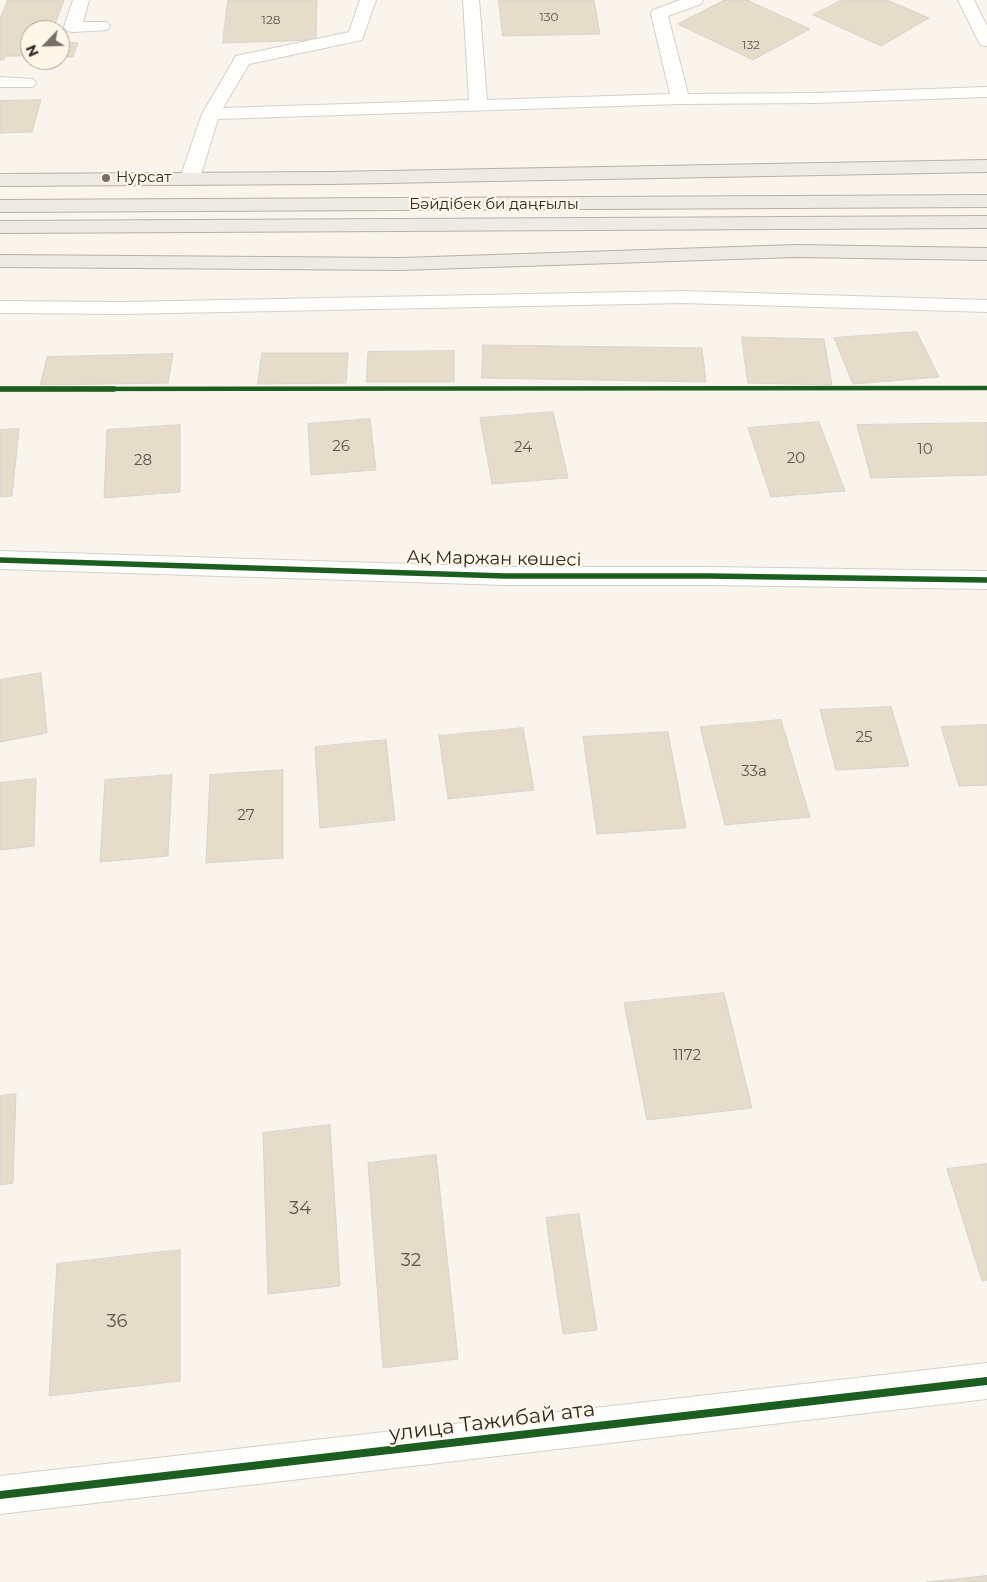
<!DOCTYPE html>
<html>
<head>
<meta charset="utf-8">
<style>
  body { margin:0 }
  #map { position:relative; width:987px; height:1582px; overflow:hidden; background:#f9f5ed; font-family:Montserrat,sans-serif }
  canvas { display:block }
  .north { position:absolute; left:20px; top:20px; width:50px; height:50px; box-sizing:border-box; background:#fef7e8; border:1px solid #aba59a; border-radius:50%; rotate:246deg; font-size:14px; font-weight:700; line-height:20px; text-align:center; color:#2e2a24 }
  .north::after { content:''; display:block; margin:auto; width:18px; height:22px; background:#75716a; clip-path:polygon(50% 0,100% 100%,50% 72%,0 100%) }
</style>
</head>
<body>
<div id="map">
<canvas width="987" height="1582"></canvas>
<div class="north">N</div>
</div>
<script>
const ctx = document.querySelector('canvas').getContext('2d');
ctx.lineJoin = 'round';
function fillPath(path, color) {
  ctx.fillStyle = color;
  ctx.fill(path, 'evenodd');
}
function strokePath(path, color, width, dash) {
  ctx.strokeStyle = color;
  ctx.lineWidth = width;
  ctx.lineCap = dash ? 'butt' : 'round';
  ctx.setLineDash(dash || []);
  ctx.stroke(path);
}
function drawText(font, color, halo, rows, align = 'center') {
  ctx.font = font + ' Montserrat,sans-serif';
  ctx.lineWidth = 4.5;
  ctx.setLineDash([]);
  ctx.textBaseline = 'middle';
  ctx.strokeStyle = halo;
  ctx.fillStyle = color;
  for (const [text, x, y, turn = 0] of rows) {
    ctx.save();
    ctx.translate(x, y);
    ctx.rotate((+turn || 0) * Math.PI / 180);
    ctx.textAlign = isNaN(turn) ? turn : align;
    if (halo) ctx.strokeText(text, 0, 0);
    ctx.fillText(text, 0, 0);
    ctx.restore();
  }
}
const building = new Path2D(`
  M8 0H64L53 30H30V56H5L4 60H0V19Z
  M228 0H317L316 40 223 43Z
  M499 0H594L600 34 503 36Z
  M725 0H747L810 29 753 60 678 24Z
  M842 0H887L929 18 881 46 813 15Z
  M60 42 78 43 73 57H60Z
  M41 100 32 132 0 133V101Z
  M917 332 939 377 853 384 834 338Z
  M742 337 824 339 832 385 748 383Z
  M483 345 702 348 706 382 482 378Z
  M454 351V382H366L368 352Z
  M262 353H348L346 383 258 384Z
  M173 354 168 383 40 385 47 357Z
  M553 412 568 478 492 484 480 418Z
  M370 419 376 470 311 475 308 424Z
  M819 422 845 491 771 497 748 428Z
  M987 423V475L871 478 857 425Z
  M180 425V492L104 498 107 430Z
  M19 429 12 496 0 497V430Z
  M41 673 47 733 0 742V680Z
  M891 707 909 766 836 770 820 710Z
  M781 720 810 817 725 825 700 727Z
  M987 725V785L959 786 941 727Z
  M523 728 534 790 448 799 439 736Z
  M668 732 686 828 597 834 583 737Z
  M386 740 395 820 320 828 315 747Z
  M283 770V858L206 863 210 775Z
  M172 775 168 856 100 862 105 780Z
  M36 779 34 846 0 850V783Z
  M724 993 752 1108 647 1120 624 1003Z
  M16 1094 13 1183 0 1185V1096Z
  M330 1125 340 1286 268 1294 263 1133Z
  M436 1155 458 1359 383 1368 368 1163Z
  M987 1164V1280L982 1281 947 1169Z
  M579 1214 597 1330 563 1334 546 1218Z
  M180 1250V1381L49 1396 57 1264Z
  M987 1576V1582H927Z`);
fillPath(building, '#e5dcca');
strokePath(building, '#d7d4cd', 1);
const minor = new Path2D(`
  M73 0H89L83 22H107L110 26 107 30 73 32 67 31 64 27Z
  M360 0H376L362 40 249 64 223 108 469 100 463 0H479L487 100 670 94 651 14 653 10 680 0H703L701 4 668 16 688 94 816 93 987 87V97L816 103 680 104 218 119 200 178 197 182 190 184 183 182 180 178 202 114 236 56 349 32Z
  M958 0H974L987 26V46L981 45 978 41Z
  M0 77 33 79 36 83 33 87H0Z
  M683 291 987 300V312L683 303 123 314 0 313V301L123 302Z
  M0 551 505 567H708L987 571V589L708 585H505L0 569Z
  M987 1363V1399L0 1514V1476Z`);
const major = new Path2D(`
  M987 160V172L330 184 0 186V174L330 172Z
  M987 195V207L0 212V200Z
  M987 216V228L0 233V221Z
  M796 245 987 248V260L796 257 401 270 0 267V255L401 258Z`);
strokePath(minor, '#d4d0c9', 2);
strokePath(major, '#b8b1a5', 2);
fillPath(minor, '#fefefc');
fillPath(major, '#eeebe5');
strokePath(new Path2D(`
  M0 389 987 388`), '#1b5e20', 4.5);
strokePath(new Path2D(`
  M0 389H114
  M0 560 505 576H708L987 580`), '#1b5e20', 5.5);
strokePath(new Path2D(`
  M0 1495 987 1381`), '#1b5e20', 8);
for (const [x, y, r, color] of [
  [106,178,5,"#75716a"]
]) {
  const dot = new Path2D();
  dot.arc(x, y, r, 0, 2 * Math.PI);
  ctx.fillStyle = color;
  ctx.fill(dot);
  strokePath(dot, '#fef7e8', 2);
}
drawText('12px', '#5c564e', null, [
  ["130",549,17],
  ["128",271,20],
  ["132",751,45]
]);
drawText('15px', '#2e2a24', '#fef7e8', [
  ["Нурсат",116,178]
], 'left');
drawText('15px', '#2e2a24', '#fef7e8', [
  ["Бәйдібек би даңғылы",494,205]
]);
drawText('15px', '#5c564e', null, [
  ["26",341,447],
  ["24",523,448],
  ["10",925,450],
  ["20",796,459],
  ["28",143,461],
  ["25",864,738],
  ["33а",754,772],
  ["27",246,816],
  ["1172",687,1056]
]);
drawText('18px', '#2e2a24', '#fef7e8', [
  ["Ақ Маржан көшесі",494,559,1]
]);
drawText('18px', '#5c564e', null, [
  ["34",300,1209],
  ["32",411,1261],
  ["36",117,1322]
]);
drawText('21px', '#2e2a24', '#fef7e8', [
  ["улица Тажибай ата",492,1422,-7]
]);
</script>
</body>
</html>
